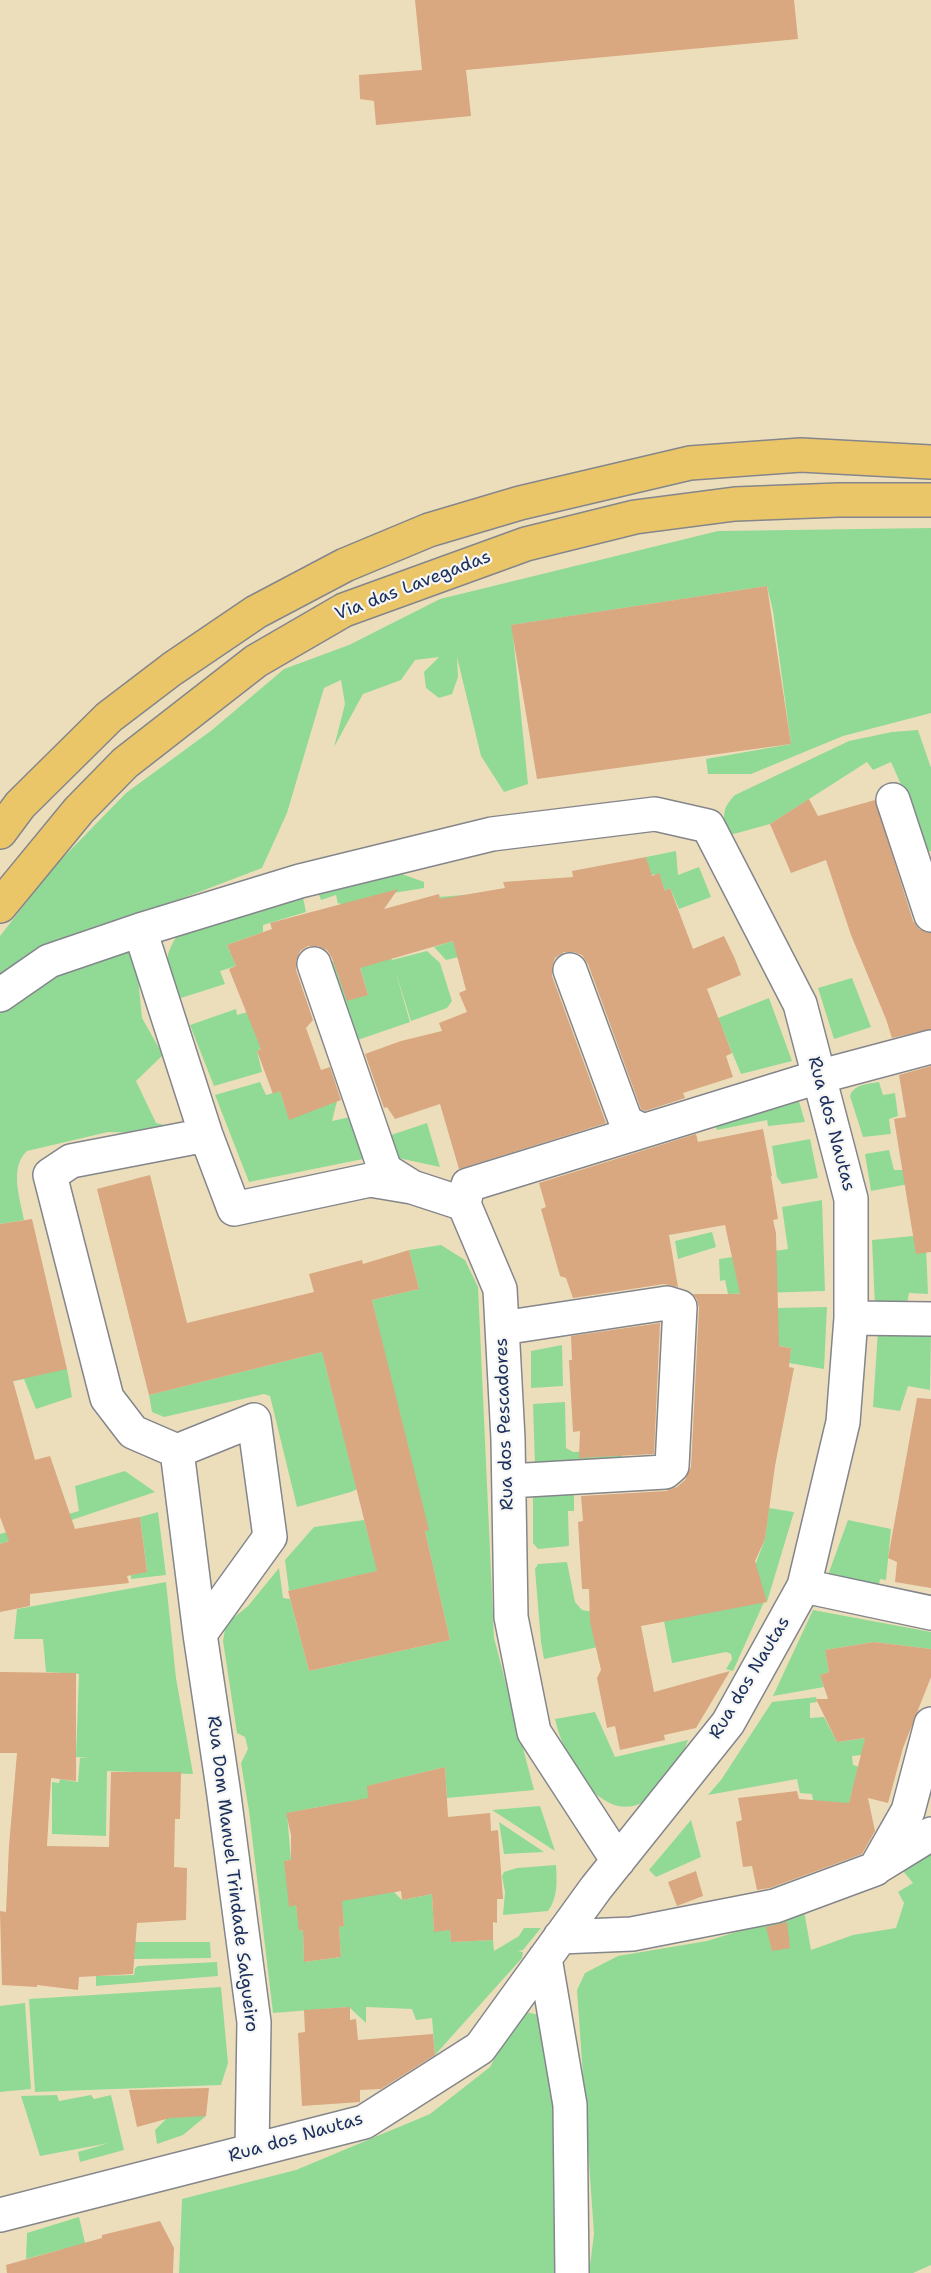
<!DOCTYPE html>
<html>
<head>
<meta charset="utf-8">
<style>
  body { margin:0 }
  canvas { display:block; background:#eddebb }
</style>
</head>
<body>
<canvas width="931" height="2273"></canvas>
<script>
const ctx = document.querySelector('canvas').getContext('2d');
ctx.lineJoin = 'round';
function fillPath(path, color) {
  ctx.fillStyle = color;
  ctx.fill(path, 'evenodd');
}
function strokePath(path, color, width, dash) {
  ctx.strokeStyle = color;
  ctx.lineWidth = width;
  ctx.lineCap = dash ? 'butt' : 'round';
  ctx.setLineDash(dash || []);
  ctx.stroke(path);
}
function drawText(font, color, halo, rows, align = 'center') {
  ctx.font = font + ' "Shantell Sans",sans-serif';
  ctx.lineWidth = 4.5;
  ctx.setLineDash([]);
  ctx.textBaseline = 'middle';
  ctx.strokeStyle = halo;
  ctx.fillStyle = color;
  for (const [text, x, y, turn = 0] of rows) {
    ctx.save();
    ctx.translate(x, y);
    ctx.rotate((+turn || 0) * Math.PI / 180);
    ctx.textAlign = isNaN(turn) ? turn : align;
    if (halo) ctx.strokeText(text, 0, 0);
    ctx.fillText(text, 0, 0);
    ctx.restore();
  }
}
fillPath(new Path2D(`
  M931 528V713L843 736 751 774H708L706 759 791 744 773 611 767 586 512 625 528 784 504 792 481 756 457 657 458 677 452 694 439 698 426 688 424 672 439 657 415 660 401 680 363 694 334 747 345 704 341 680 324 688 287 813 262 868 157 908 134 938 142 1018 163 1055 136 1081 156 1123 206 1135 108 1132 27 1151C9 1168 20 1198 24 1220L0 1224V936L53 868 126 793 212 730 284 669 349 645 440 599 718 531Z
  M918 730 931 768V851L920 854 903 789 891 762 873 770 867 762 770 824 730 835C722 818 721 809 735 795L849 741 892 732Z
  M676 851 678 875 699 867 711 897 679 909 670 888 665 891 659 874 651 875 646 857Z
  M399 873 424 882V888L375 896 392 960 427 951 440 963 452 1001 447 1008 411 1021 395 970 410 1022 349 1043 322 964 338 960 343 911 340 903 338 904 336 895 321 900 317 890ZM357 957 368 995 344 961Z
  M302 893 306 912 263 925V932L227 945 236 966 220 971 225 984 181 998C166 967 160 961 180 931Z
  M464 895 480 952 446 960 434 947 453 941 439 897Z
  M852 978 871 1027 834 1039 818 988Z
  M769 998 792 1061 741 1074 718 1018Z
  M236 1009 237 1015 251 1011 262 1048 257 1051 262 1072 214 1086 190 1025Z
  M260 1082 266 1095 280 1091 289 1119 337 1101 332 1121 359 1115 373 1157 249 1182 215 1095Z
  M879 1082 883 1095 895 1093 898 1116 889 1119 891 1134 863 1137 850 1096C854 1084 868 1084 879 1082Z
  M798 1098 805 1122 768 1126 767 1120 717 1130 714 1121Z
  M427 1123 440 1167 389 1156 382 1138Z
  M810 1139 818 1178 782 1184 777 1177 772 1146Z
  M889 1150 894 1170H907L909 1184 871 1191 865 1154Z
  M822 1200 825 1291 728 1294 725 1280 720 1281 719 1259 788 1249 782 1207Z
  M712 1232 716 1247 678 1259 675 1241Z
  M913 1236 926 1247 928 1294 909 1293 906 1308 875 1306 872 1240Z
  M441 1245 465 1260 478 1287 494 1638 534 1790 447 1798 445 1767 368 1786 370 1819 329 1805 287 1813 291 1860 285 1861 296 1905 300 1931 303 1930 304 1962 341 1957 339 1927 344 1926 341 1895 394 1892 402 1900 432 1894 434 1931 450 1930 451 1942 493 1940 494 1951 519 1936 524 1928H541L523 1950 518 1951 523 1952 522 1958 435 2055 432 2018 416 2020 412 2009 366 2007V2023L349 2007 273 2013 249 1811 241 1763 248 1749 245 1737 237 1733 223 1641 226 1624 248 1606 279 1568 283 1598 290 1599 309 1671 450 1640 372 1300 419 1289 409 1250Z
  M827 1307 824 1369 789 1363 791 1348 745 1340 777 1308Z
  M878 1330H931L930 1390 908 1386 900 1411 873 1407Z
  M562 1345 563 1386 531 1388V1351Z
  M322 1352 357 1489 351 1492 297 1507 270 1396 264 1394 164 1417 152 1412 149 1395Z
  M67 1369 72 1397 36 1409 24 1379 0 1384V1370Z
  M565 1402 566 1448 573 1452 622 1450V1460L535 1466 533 1404Z
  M125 1471 155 1492 0 1544V1534L79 1511 75 1486Z
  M574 1483V1511H568L569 1546 538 1549 533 1543V1488Z
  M769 1508 794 1512 767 1602 754 1568 765 1539Z
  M158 1512 166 1575 131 1579V1575L147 1571 140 1517Z
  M364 1520 378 1571 289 1591 285 1560 314 1527Z
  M848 1520 891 1529 886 1580 880 1579 879 1584 870 1583 869 1594 824 1586Z
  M567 1562 575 1602 582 1610 594 1612 629 1640 544 1659 541 1642 535 1569 538 1564Z
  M166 1582 176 1678 193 1774 107 1771 106 1836 52 1834V1782L59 1783 60 1779 78 1782 80 1758H90L76 1757 79 1674 46 1672 43 1639H14L17 1609Z
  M764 1602 733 1671 726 1669 732 1659 731 1654 726 1652 672 1663 664 1621Z
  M813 1610 931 1632V1649L874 1642 825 1650 829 1672 820 1675 824 1687 773 1696Z
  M816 1697 817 1702 810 1703V1718L824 1717 837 1742 866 1738 881 1753 852 1756 853 1765 863 1768 852 1791 849 1804 816 1821 812 1794 800 1793 797 1779 708 1795 721 1780 772 1702Z
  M595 1712 615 1757 688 1740C684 1750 681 1761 676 1770 672 1777 666 1782 661 1788 611 1843 565 1764 555 1719Z
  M540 1806 555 1851 492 1810Z
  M691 1820 701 1857 656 1877 649 1870Z
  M499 1822 544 1852 504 1854Z
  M931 1849V2265L913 2273H589L594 2234 577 1990 585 1973 618 1956 707 1941 804 1911 811 1950 853 1935 896 1928 904 1903 898 1892 913 1883 902 1870Z
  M556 1865C557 1882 558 1897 548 1911L503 1915 505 1892 502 1876 504 1872 517 1868Z
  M135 1942H210L211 1958 134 1959Z
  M217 1962 218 1976 96 1986V1976L134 1975 135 1968 138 1966Z
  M221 1987 228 2063 221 2085 35 2092 29 1999Z
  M25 2003 31 2089 0 2092V2006Z
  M526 2012 539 2015C560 2099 557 2188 560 2273H179L182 2199 296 2170 430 2114 490 2067 512 2025Z
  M57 2095 59 2101 91 2095 94 2099 111 2095 124 2150 80 2162 78 2152 109 2143 40 2156 21 2096Z
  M170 2115 206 2116 183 2135 157 2144 155 2130Z
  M79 2217 86 2247 63 2249 26 2259 27 2233Z`), '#91da96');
fillPath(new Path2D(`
  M415 0H794L798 39 466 70 471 116 376 125 374 101 360 99 359 75 422 70Z
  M767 586 791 744 537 779 511 625Z
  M809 799 818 816 875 800 913 921 919 929 931 933V1029L892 1038 886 1019 851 935 826 860 791 873 770 824Z
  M646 857 652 876 659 873 665 891 670 888 693 949 724 936 735 959 741 975 707 989 732 1053 726 1056 733 1077 683 1093 685 1098 645 1111 641 1109 588 964 582 955 574 952H564L555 958 552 967V976L606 1123 459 1169 440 1104 395 1119 387 1107 384 1108 365 1054 401 1041 442 1031 439 1023 467 1012 459 993 466 990 453 941 360 968 368 995 347 1001 332 958 327 950 318 946H308L300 951 296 961V970L313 1020 306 1028 321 1070 330 1067 341 1100 289 1120 280 1091 273 1094 257 1051 261 1049 229 969 236 966 227 945 272 929 270 923 398 889 384 909 439 894 440 899 505 888 503 882 573 877 572 871Z
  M931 1066V1252L916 1254 894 1119 906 1117 899 1075Z
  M763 1129 772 1176H771L778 1219 773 1220 776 1233 779 1346 791 1348 789 1367 794 1368 775 1466 765 1539 755 1561 767 1602 641 1626 654 1692 730 1671 696 1728 664 1735 665 1740 620 1750 615 1726 607 1728 597 1678 601 1670 590 1622 589 1589H582L578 1522 583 1521 581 1496 666 1491 677 1487 685 1480 691 1467 699 1308 697 1300 693 1294H740L725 1225 669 1235 678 1287 664 1284 573 1298 566 1278 560 1276 541 1209 546 1207 539 1183 696 1134 698 1142Z
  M150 1175 187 1323 314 1292 309 1274 362 1260 363 1264 409 1250 419 1289 372 1300 429 1530 425 1531 450 1640 309 1671 288 1591 377 1571 322 1352 149 1395 97 1189Z
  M32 1219 67 1369 13 1381 35 1460 50 1456 75 1529 140 1517 147 1572 127 1576 129 1583 30 1594V1606L0 1612V1544L9 1541 0 1517V1224Z
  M660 1323 654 1454 579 1458 580 1431 573 1432 569 1360H572L571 1336Z
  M917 1398 931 1399V1588L895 1582 897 1562 888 1558Z
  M874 1642 931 1649V1677L903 1748 888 1803 868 1798 875 1831 862 1854 770 1888 757 1890 752 1866 743 1867 736 1822 742 1820 738 1798 797 1791 799 1799 849 1803 865 1738 837 1742 816 1699H828L820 1675 829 1672 825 1650Z
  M0 1672 76 1673V1781L51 1778 47 1846 109 1847 111 1772H181L180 1819H175L174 1867 187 1868 186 1920 137 1923 133 1974 79 1977 78 1990 37 1985V1987L2 1985 0 1911 6 1912 9 1846 17 1753H0Z
  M445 1767 448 1817 490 1813 491 1831 498 1830 503 1899H497V1923L493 1922V1940L451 1942 450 1930 434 1932 432 1894 402 1900 401 1891 342 1901 344 1926 339 1927 341 1957 304 1962 303 1930 299 1931 296 1905 289 1907 284 1861 291 1860V1835L286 1813 368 1798 367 1786Z
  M696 1871 703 1896 677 1906 668 1882Z
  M787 1922 790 1948 772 1951 766 1927Z
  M350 2007V2020L356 2019 358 2040 433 2034 435 2055 381 2089 360 2090V2102L302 2106 298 2033 305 2032 304 2010Z
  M209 2088 206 2116 170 2118 137 2127 129 2090Z
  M160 2221 174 2248 173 2273H7L6 2265 102 2238V2235Z`), '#d9a780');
const minor = new Path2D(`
  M893 800 931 915
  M314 964 385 1170 412 1187
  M570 970 626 1122 643 1131
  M0 995 49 961 140 930
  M464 1204 468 1185 818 1077 931 1047
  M851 1318 931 1319
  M502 1328 667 1303 680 1307 672 1466 665 1472 509 1481
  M254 1420 270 1537 200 1634 177 1451Z
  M177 1451 133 1432 107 1398 50 1175 71 1161 206 1135
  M804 1586 931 1613
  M200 1634 223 1788 254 2022 252 2150
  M879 1866 931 1834
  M560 1937 632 1934 775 1906 875 1869 908 1811 931 1724
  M545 1958 570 2105 572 2273
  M0 2215 364 2122 480 2048 596 1888 728 1723 804 1586 843 1422 851 1318V1199L800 1004 708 826 655 814 492 834 300 881 140 930 206 1135 234 1209 370 1180 412 1187 464 1204 500 1289 508 1439 511 1617 534 1732 618 1861`);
const primary = new Path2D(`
  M0 832 20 805 109 717 172 669 256 612 345 565 429 530 520 503 690 463 801 455 931 462
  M0 906 79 810 125 763 256 661 344 610 526 544 635 517 735 504 838 500H931`);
strokePath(minor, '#84868c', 36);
strokePath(primary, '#84868c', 36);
strokePath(minor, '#fff', 33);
strokePath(primary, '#ebc669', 33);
drawText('18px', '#1b2f5e', '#f6f6f2', [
  ["Via das Lavegadas",413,586,-21],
  ["Rua dos Nautas",831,1124,75],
  ["Rua dos Pescadores",505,1424,-92],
  ["Rua dos Nautas",750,1678,-59],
  ["Rua Dom Manuel Trindade Salgueiro",232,1874,83],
  ["Rua dos Nautas",296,2138,-16]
]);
</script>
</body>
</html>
